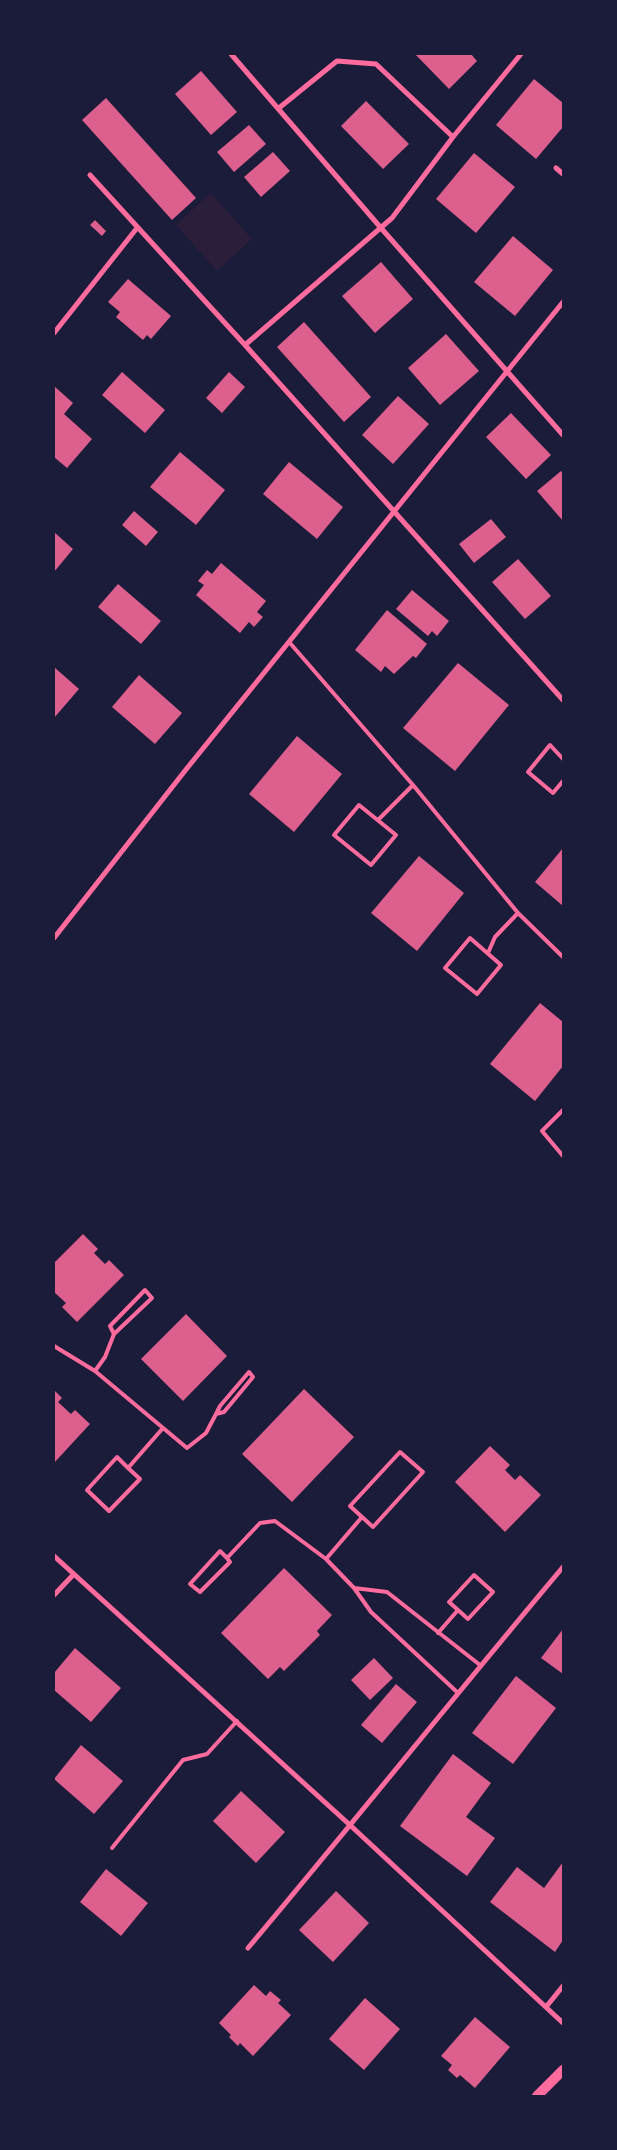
<!DOCTYPE html>
<html>
<head>
<meta charset="utf-8">
<style>
  body { margin:0 }
  #map { position:relative; width:617px; height:2150px; overflow:hidden; background:#1b1b3a; font-family:Jost,sans-serif }
  canvas { display:block }
  .frame { position:absolute; inset:0; border:55px solid #1b1b3a; pointer-events:none }
</style>
</head>
<body>
<div id="map">
<canvas width="617" height="2150"></canvas>
<div class="frame"></div>
</div>
<script>
const ctx = document.querySelector('canvas').getContext('2d');
ctx.lineJoin = 'round';
function fillPath(path, color) {
  ctx.fillStyle = color;
  ctx.fill(path, 'evenodd');
}
function strokePath(path, color, width, dash) {
  ctx.strokeStyle = color;
  ctx.lineWidth = width;
  ctx.lineCap = dash ? 'butt' : 'round';
  ctx.setLineDash(dash || []);
  ctx.stroke(path);
}
fillPath(new Path2D(`
  M211 193 252 239 217 271 176 225Z`), '#2a1e3b');
fillPath(new Path2D(`
  M415 54H471L477 61 449 89Z
  M201 71 237 112 211 135 175 94Z
  M534 79 563 103V127L536 159 496 125Z
  M106 98 196 198 172 220 82 120Z
  M366 101 409 144 383 169 341 126Z
  M249 125 266 144 234 172 217 152Z
  M273 152 290 171 261 197 244 177Z
  M474 153 515 187 476 233 436 199Z
  M95 220 106 231 102 236 90 225Z
  M513 236 553 270 515 316 474 282Z
  M381 262 413 299 375 333 342 296Z
  M128 279 171 316 151 339 147 335 143 340 116 317 120 312 108 302Z
  M304 322 371 397 344 422 277 347Z
  M446 334 479 371 440 405 408 368Z
  M122 372 165 410 145 433 102 395Z
  M229 372 245 387 222 413 206 398Z
  M54 386 73 403 64 414 92 439 67 468 54 457Z
  M398 396 429 424 393 464 362 435Z
  M511 413 551 455 526 479 486 437Z
  M180 452 225 490 196 525 150 487Z
  M289 462 343 507 317 539 263 494Z
  M561 471 563 474V521L537 491Z
  M134 511 158 532 146 546 122 525Z
  M491 519 506 537 474 563 459 544Z
  M54 532 73 549 54 572Z
  M518 559 551 596 525 619 492 582Z
  M221 563 266 601 257 612 263 617 254 627 249 622 240 633 196 595 204 585 198 581 207 570 212 574Z
  M118 584 161 621 141 644 98 607Z
  M412 590 449 621 437 636 432 631 428 636 396 609Z
  M387 610 427 644 416 658 413 656 394 674 385 666 381 672 355 650Z
  M458 663 509 705 455 771 403 728Z
  M54 667 79 689 54 718Z
  M139 675 182 713 155 744 112 707Z
  M297 736 342 774 294 832 249 794Z
  M563 848V906L535 882Z
  M419 856 464 893 417 951 371 913Z
  M540 1003 563 1022V1066L535 1101 490 1064Z
  M83 1234 98 1249 94 1253 105 1264 109 1260 124 1275 77 1322 62 1307 66 1303 54 1292V1263Z
  M186 1314 227 1356 183 1401 141 1359Z
  M304 1389 354 1437 292 1502 242 1454Z
  M54 1390 62 1398 58 1402 71 1414 75 1410 90 1424 54 1463Z
  M490 1446 510 1465 505 1470 515 1480 520 1475 541 1495 505 1532 455 1482Z
  M284 1568 332 1615 317 1631 320 1635 284 1671 280 1667 268 1679 221 1633Z
  M563 1629V1674L541 1658Z
  M75 1648 121 1688 91 1722 54 1690V1673Z
  M374 1658 393 1678 370 1700 351 1680Z
  M516 1676 556 1708 513 1764 472 1733Z
  M396 1684 417 1702 382 1743 361 1725Z
  M81 1745 123 1781 94 1814 54 1779Z
  M453 1754 491 1783 466 1817 495 1838 467 1876 400 1826Z
  M241 1791 285 1832 256 1863 213 1821Z
  M563 1862V1940L555 1952 490 1902 517 1867 544 1888Z
  M106 1869 148 1903 121 1936 80 1902Z
  M336 1891 369 1923 333 1962 299 1930Z
  M254 1985 266 1996 270 1991 281 2000 278 2003 291 2015 253 2056 240 2043 238 2046 229 2037 231 2035 219 2023Z
  M365 1998 400 2029 364 2070 329 2039Z
  M475 2017 510 2047 475 2088 460 2075 457 2078 448 2070 452 2065 441 2056Z`), '#dd5f8e');
strokePath(new Path2D(`
  M290 643 413 785 518 913 563 957
  M563 759 550 745 528 772 553 793 563 781
  M359 805 396 835 371 865 334 835Z
  M378 820 413 785
  M470 938 501 965 477 994 445 968Z
  M488 953 495 937 518 913
  M563 1110 542 1131 563 1156
  M54 1346 95 1371 187 1448 206 1433 216 1414 224 1412 253 1377 249 1372 220 1406 216 1414
  M95 1371 105 1357 114 1334 152 1298 145 1290 110 1326 114 1334
  M400 1452 423 1472 373 1527 350 1506Z
  M128 1468 140 1479 109 1511 87 1490 117 1457 128 1468 163 1428
  M227 1558 230 1562 200 1592 190 1584 220 1551 227 1558 260 1523 275 1521 326 1559 354 1588 371 1612 457 1692
  M326 1559 362 1517
  M354 1588 387 1592 480 1665
  M438 1633 458 1610 468 1619 493 1592 474 1575 449 1602 458 1610
  M112 1848 183 1760 207 1754 237 1721`), '#ff6b9d', 4);
strokePath(new Path2D(`
  M231 54 381 228 563 435
  M279 108 337 61 376 64 453 137
  M556 168 563 174
  M90 175 245 345 392 218 453 137 521 54
  M54 333 137 228
  M245 345 563 700
  M54 938 184 772 563 302
  M54 1556 351 1826 563 2023
  M54 1595 74 1574
  M248 1948C354 1822 457 1693 563 1567
  M546 2007 563 1986`), '#ff6b9d', 5);
strokePath(new Path2D(`
  M537 2096 563 2070`), '#ff6b9d', 10);
</script>
</body>
</html>
